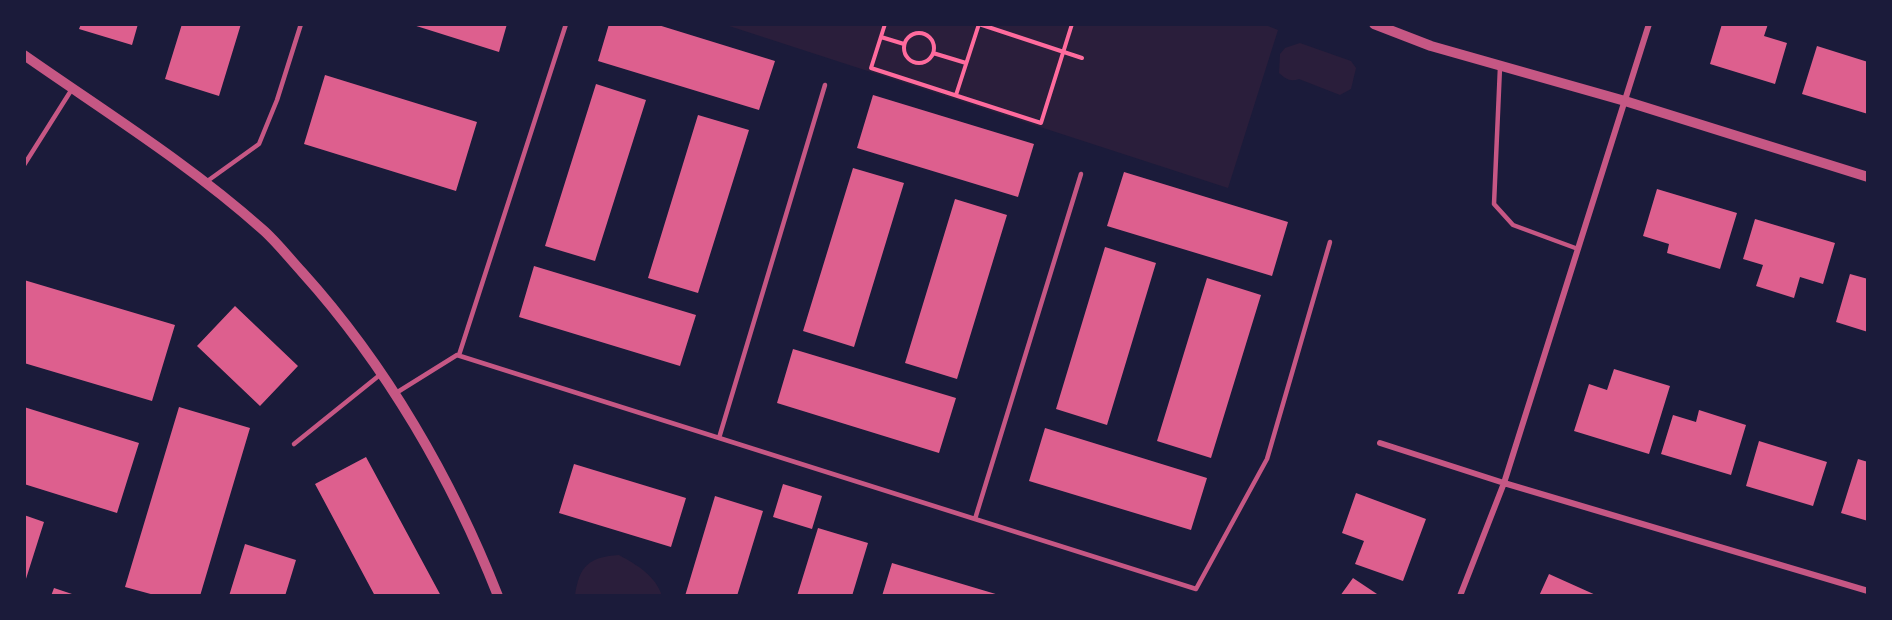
<!DOCTYPE html>
<html>
<head>
<meta charset="utf-8">
<style>
  body { margin:0 }
  #map { position:relative; width:1892px; height:620px; overflow:hidden; background:#1b1b3a; font-family:"PT Sans",sans-serif }
  canvas { display:block }
  .frame { position:absolute; inset:0; border:26px solid #1b1b3a; pointer-events:none }
</style>
</head>
<body>
<div id="map">
<canvas width="1892" height="620"></canvas>
<div class="frame"></div>
</div>
<script>
const ctx = document.querySelector('canvas').getContext('2d');
ctx.lineJoin = 'round';
function fillPath(path, color) {
  ctx.fillStyle = color;
  ctx.fill(path, 'evenodd');
}
function strokePath(path, color, width, dash) {
  ctx.strokeStyle = color;
  ctx.lineWidth = width;
  ctx.lineCap = dash ? 'butt' : 'round';
  ctx.setLineDash(dash || []);
  ctx.stroke(path);
}
fillPath(new Path2D(`
  M723 24H1263L1278 30 1228 188Z
  M1300 43 1351 61 1356 68 1351 89 1340 95 1299 79C1290 82 1286 79 1279 73L1280 54 1285 48Z
  M619 555C637 565 656 576 662 596H575C579 566 589 557 619 555Z`), '#2a1e3b');
fillPath(new Path2D(`
  M81 24H138L132 45 79 29Z
  M182 24H241L219 96 165 79Z
  M410 24H507L499 52Z
  M609 24H655L775 61 759 110 598 61Z
  M1722 24H1768L1764 36 1787 43 1775 84 1710 64Z
  M1817 46 1868 62V114L1802 94Z
  M325 75 477 122 456 191 304 144Z
  M596 84 646 100 595 261 545 246Z
  M873 95 1034 144 1018 197 857 148Z
  M698 115 749 130 698 293 648 278Z
  M853 168 904 183 854 347 803 331Z
  M1124 172 1288 222 1272 276 1107 226Z
  M1657 189 1737 213 1720 269 1667 253 1669 244 1643 236Z
  M955 199 1007 215 957 379 905 363Z
  M1755 219 1835 243 1823 284 1800 277 1794 298 1756 286 1763 265 1743 259Z
  M1105 247 1156 263 1107 425 1056 409Z
  M534 266 696 315 680 366 519 317Z
  M1850 274 1868 279V332L1836 322Z
  M1207 278 1261 295 1211 458 1157 441Z
  M24 280 175 325 152 401 24 363Z
  M235 306 298 366 260 406 197 346Z
  M793 349 956 398 939 453 777 403Z
  M1614 369 1670 386 1649 454 1574 431 1589 384 1607 390Z
  M24 407 139 443 117 513 24 484Z
  M179 407 250 428 200 596H158L125 587Z
  M1699 410 1746 425 1731 475 1661 454 1673 415 1696 422Z
  M1045 428 1207 478 1191 530 1029 481Z
  M1759 441 1827 462 1813 506 1746 486Z
  M366 457 441 596H375L315 484Z
  M1858 459 1868 462V521L1841 513Z
  M574 464 686 498 671 547 559 513Z
  M783 484 822 496 812 529 773 517Z
  M1356 493 1426 519 1403 581 1355 564 1364 541 1342 533Z
  M715 496 763 511 737 596H685Z
  M24 515 44 522 25 582H24Z
  M818 528 868 543 852 596H797Z
  M245 544 296 560 285 596H229Z
  M892 563 999 595V596H882Z
  M1549 574 1598 596H1539Z
  M1353 578 1380 596H1340Z
  M54 588 78 596H51Z`), '#dd5f8e');
strokePath(new Path2D(`
  M885 24 871 68 1041 123 1072 24
  M979 24 1082 58
  M904 48a15 15 0 1 1 30 0a15 15 0 1 1-30 0Z
  M881 37 904 44
  M933 53 966 63
  M956 95 979 24`), '#ff6b9d', 4);
strokePath(new Path2D(`
  M1500 67 1494 204 1513 225 1578 249
  M24 165 72 89
  M206 182 259 144 277 100 301 24
  M459 355 566 24
  M396 393 457 355 1196 589 1267 459 1330 242
  M719 438 825 85
  M294 444 381 374
  M975 519 1081 174`), '#c65784', 4.5);
strokePath(new Path2D(`
  M1380 443 1504 483 1868 591
  M1460 596 1504 483 1649 24`), '#c65784', 6);
strokePath(new Path2D(`
  M1374 24 1431 46 1625 101 1868 177
  M24 55C104 111 188 163 262 229 276 241 289 258 302 272 386 365 452 479 498 596`), '#c65784', 10);
</script>
</body>
</html>
